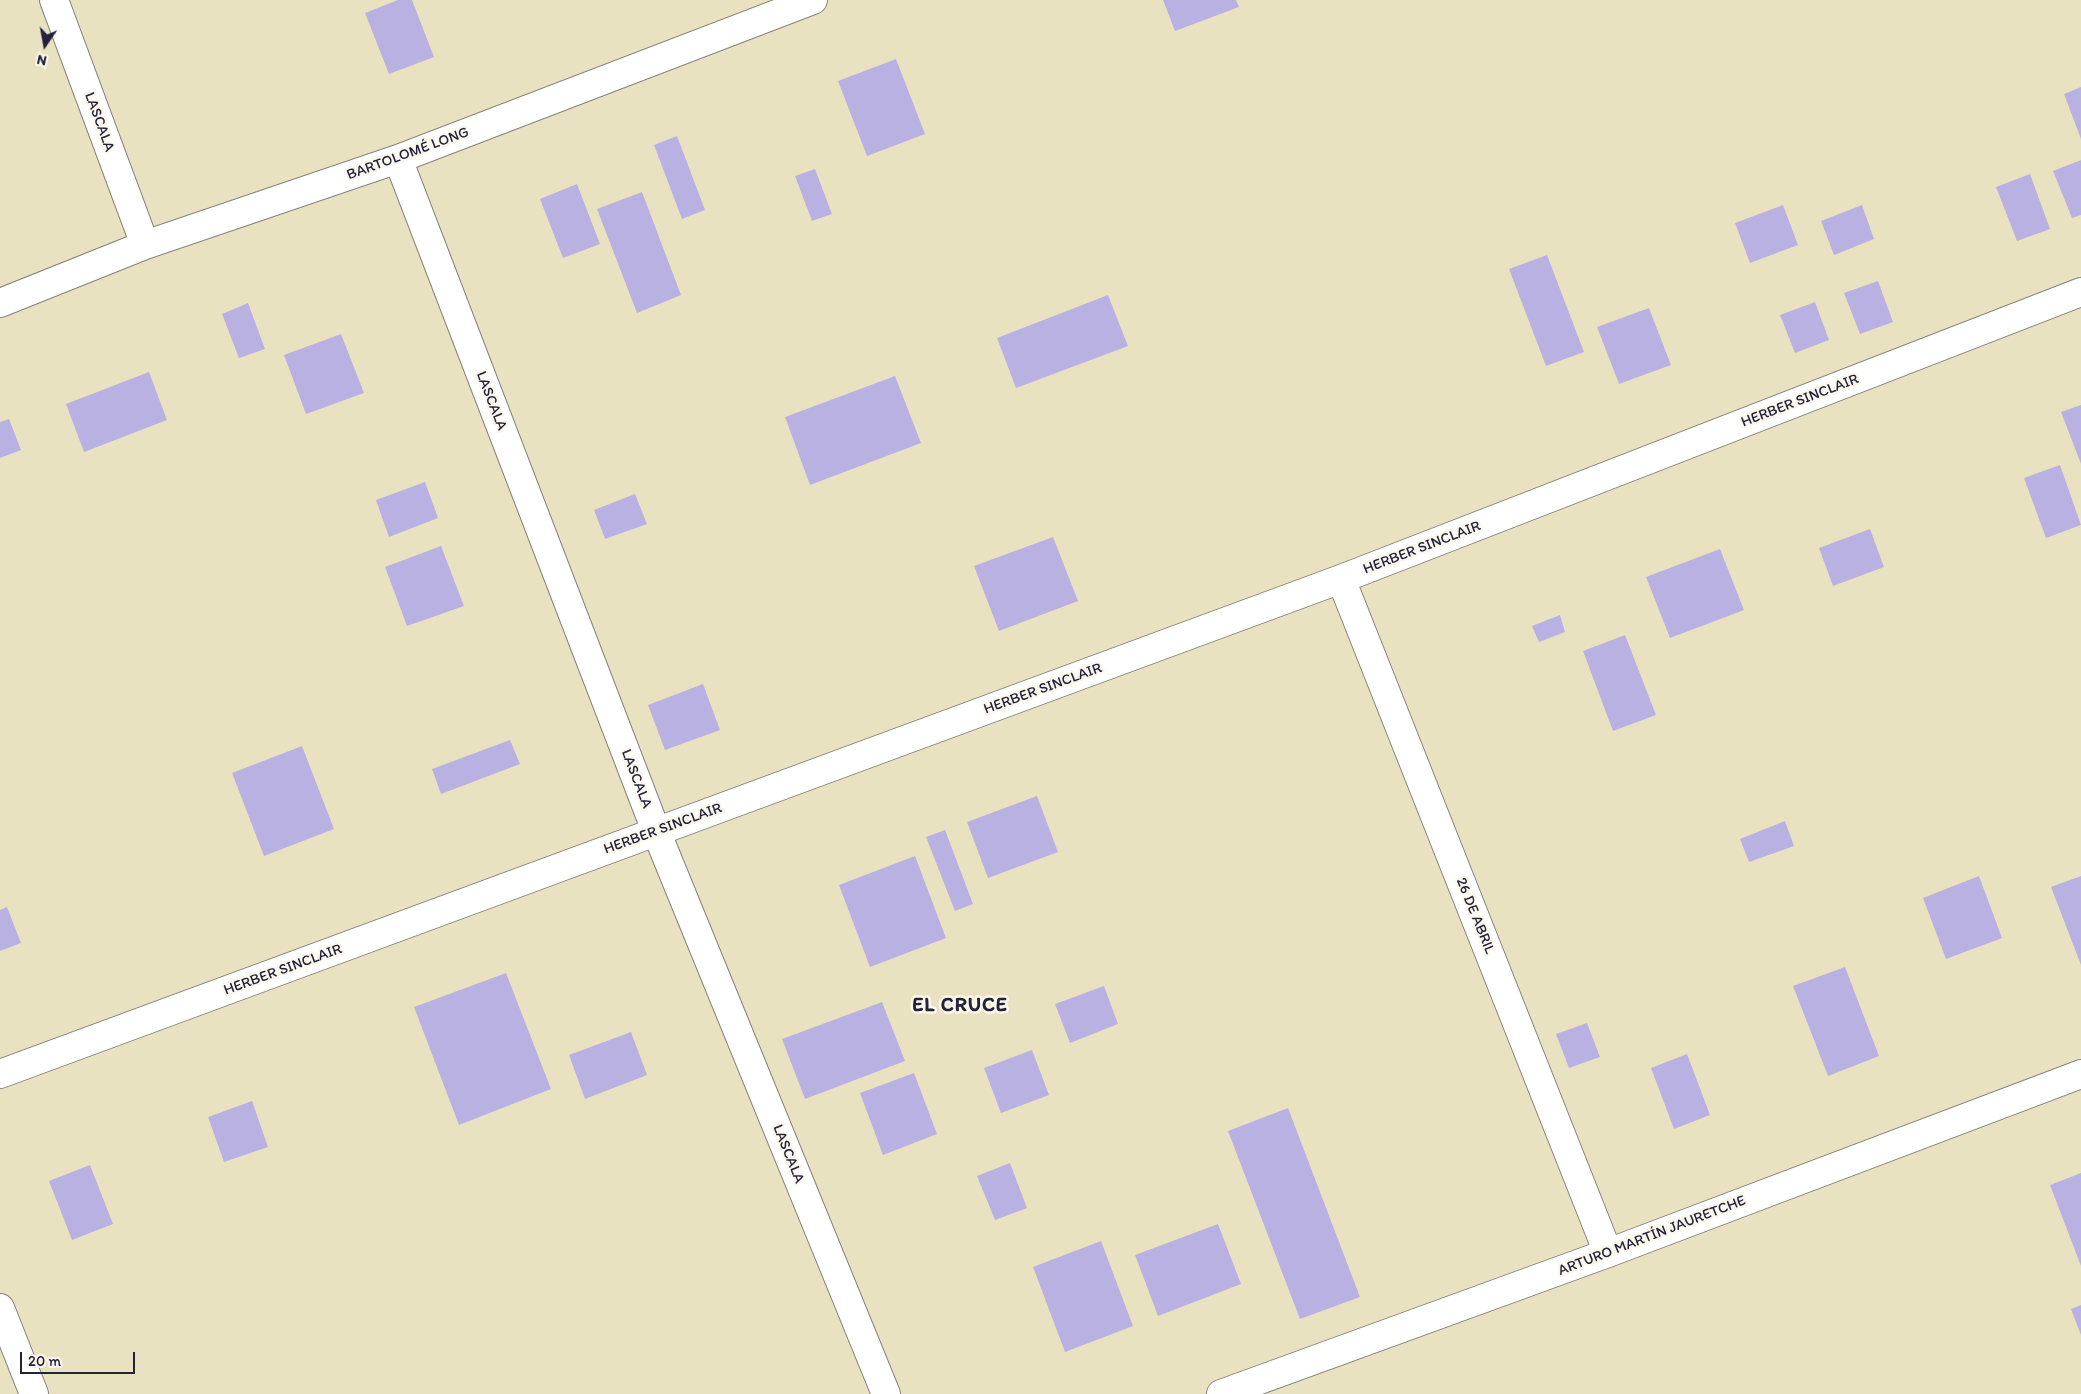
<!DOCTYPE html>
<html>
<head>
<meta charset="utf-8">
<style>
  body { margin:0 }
  #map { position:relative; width:2081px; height:1394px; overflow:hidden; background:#e9e2c1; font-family:Itim,sans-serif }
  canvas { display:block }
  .north { position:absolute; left:20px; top:20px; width:50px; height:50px; -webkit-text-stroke:4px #fbf7ec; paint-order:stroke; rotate:192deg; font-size:14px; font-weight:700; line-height:20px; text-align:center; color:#22223b }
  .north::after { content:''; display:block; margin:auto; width:18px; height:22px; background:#22223b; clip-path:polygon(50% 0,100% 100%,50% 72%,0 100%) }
  .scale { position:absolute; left:20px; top:1352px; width:115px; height:22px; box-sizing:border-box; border:2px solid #22223b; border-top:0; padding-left:6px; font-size:15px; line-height:18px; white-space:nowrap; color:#22223b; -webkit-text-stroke:4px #fbf7ec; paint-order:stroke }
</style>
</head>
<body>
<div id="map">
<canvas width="2081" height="1394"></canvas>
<div class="north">N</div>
<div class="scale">20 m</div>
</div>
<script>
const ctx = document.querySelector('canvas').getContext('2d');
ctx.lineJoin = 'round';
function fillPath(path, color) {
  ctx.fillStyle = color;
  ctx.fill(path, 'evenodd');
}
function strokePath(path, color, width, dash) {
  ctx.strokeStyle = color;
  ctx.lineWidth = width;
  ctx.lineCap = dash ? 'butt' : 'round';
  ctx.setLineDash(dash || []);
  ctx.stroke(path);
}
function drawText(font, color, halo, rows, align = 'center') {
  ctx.font = font + ' Itim,sans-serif';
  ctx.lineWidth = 5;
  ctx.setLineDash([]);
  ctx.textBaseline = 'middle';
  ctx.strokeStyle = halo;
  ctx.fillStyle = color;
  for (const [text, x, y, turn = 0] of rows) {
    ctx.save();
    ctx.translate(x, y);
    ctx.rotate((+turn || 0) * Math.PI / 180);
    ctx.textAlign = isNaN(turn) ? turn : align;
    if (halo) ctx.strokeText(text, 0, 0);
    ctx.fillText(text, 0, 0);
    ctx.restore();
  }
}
fillPath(new Path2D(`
  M398 0H412L434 57 389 74 365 13Z
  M1163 0H1236L1239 7 1175 31Z
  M896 59 925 134 867 156 838 81Z
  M2081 87V139L2064 94Z
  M677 136 705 210 682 219 654 145Z
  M2081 160V215L2072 218 2053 171Z
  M815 169 832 214 812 221 795 176Z
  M2030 174 2050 229 2017 241 1996 187Z
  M577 184 600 244 563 258 540 199Z
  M642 192 681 295 637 313 597 209Z
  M1783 205 1798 245 1750 263 1735 223Z
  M1862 205 1874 239 1834 255 1821 221Z
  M1547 255 1584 352 1546 366 1509 269Z
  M1878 281 1893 322 1860 334 1844 293Z
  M1108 295 1128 346 1016 388 997 338Z
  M1815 302 1829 340 1795 353 1780 315Z
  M248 303 265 349 239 358 222 314Z
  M1649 308 1671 365 1619 384 1597 327Z
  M341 334 364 393 306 414 284 355Z
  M149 372 167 420 84 452 66 404Z
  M895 376 921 443 810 485 785 417Z
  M2081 405V464L2061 412Z
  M9 419 21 450 0 458V422Z
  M2060 465 2081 525 2046 538 2024 478Z
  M425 482 438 518 389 537 376 500Z
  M635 494 647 524 605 539 594 510Z
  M1870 529 1884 567 1833 586 1819 548Z
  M1053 537 1078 601 999 631 974 566Z
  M441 546 464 606 407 626 385 567Z
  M1720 549 1744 610 1670 638 1646 577Z
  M1560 615 1565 632 1539 642 1532 626Z
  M1625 635 1656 715 1613 731 1583 651Z
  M703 684 720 730 665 750 648 705Z
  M510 740 520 764 441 794 432 769Z
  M302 746 334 829 264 856 232 773Z
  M1037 796 1058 852 988 878 967 822Z
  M1785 821 1794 846 1749 862 1740 839Z
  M945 830 973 904 955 911 926 837Z
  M915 856 946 938 870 967 839 885Z
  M1979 876 2002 938 1946 959 1923 898Z
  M2081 876V965L2051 887Z
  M7 907 21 943 0 951V910Z
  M1845 967 1879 1056 1828 1076 1793 986Z
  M506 973 551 1089 459 1125 414 1007Z
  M1104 986 1118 1024 1070 1043 1055 1004Z
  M882 1002 905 1061 805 1099 782 1039Z
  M1587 1023 1600 1057 1569 1068 1556 1034Z
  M631 1032 647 1075 585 1099 569 1055Z
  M1032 1050 1049 1095 1001 1113 984 1068Z
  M1687 1054 1710 1115 1674 1129 1651 1068Z
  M914 1073 937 1134 883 1155 860 1093Z
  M252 1101 268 1147 224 1162 208 1117Z
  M1288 1108 1360 1297 1300 1319 1228 1131Z
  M1010 1163 1027 1208 995 1220 977 1176Z
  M90 1165 113 1224 72 1240 49 1181Z
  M2081 1173V1266L2050 1185Z
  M1218 1224 1241 1284 1158 1316 1135 1255Z
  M1101 1241 1133 1326 1065 1352 1033 1267Z
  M2081 1305V1335L2071 1309Z`), '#bab1e3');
const minor = new Path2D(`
  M54 0 145 245
  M398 159 656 831 886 1394
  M0 303 145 245 398 159 813 0
  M1341 579 1608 1253
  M0 1074 1341 579 2081 292
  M0 1308 34 1394
  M1221 1394 1608 1253 2081 1074`);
strokePath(minor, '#86827e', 30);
strokePath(minor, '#fff', 28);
drawText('15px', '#22223b', '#fbf7ec', [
  ["LASCALA",99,122,70],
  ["BARTOLOMÉ LONG",408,154,-20],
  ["LASCALA",491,401,69],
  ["HERBER SINCLAIR",1800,401,-21],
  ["HERBER SINCLAIR",1422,548,-21],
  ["HERBER SINCLAIR",1043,689,-20],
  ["LASCALA",636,779,69],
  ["HERBER SINCLAIR",663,829,-20],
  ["26 DE ABRIL",1475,916,68],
  ["HERBER SINCLAIR",283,970,-20],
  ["LASCALA",788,1154,68],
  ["ARTURO MARTÍN JAURETCHE",1652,1236,-21]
]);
ctx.letterSpacing = '1px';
drawText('bold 20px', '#22223b', '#fbf7ec', [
  ["EL CRUCE",960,1006]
]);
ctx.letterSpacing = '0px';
</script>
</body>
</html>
